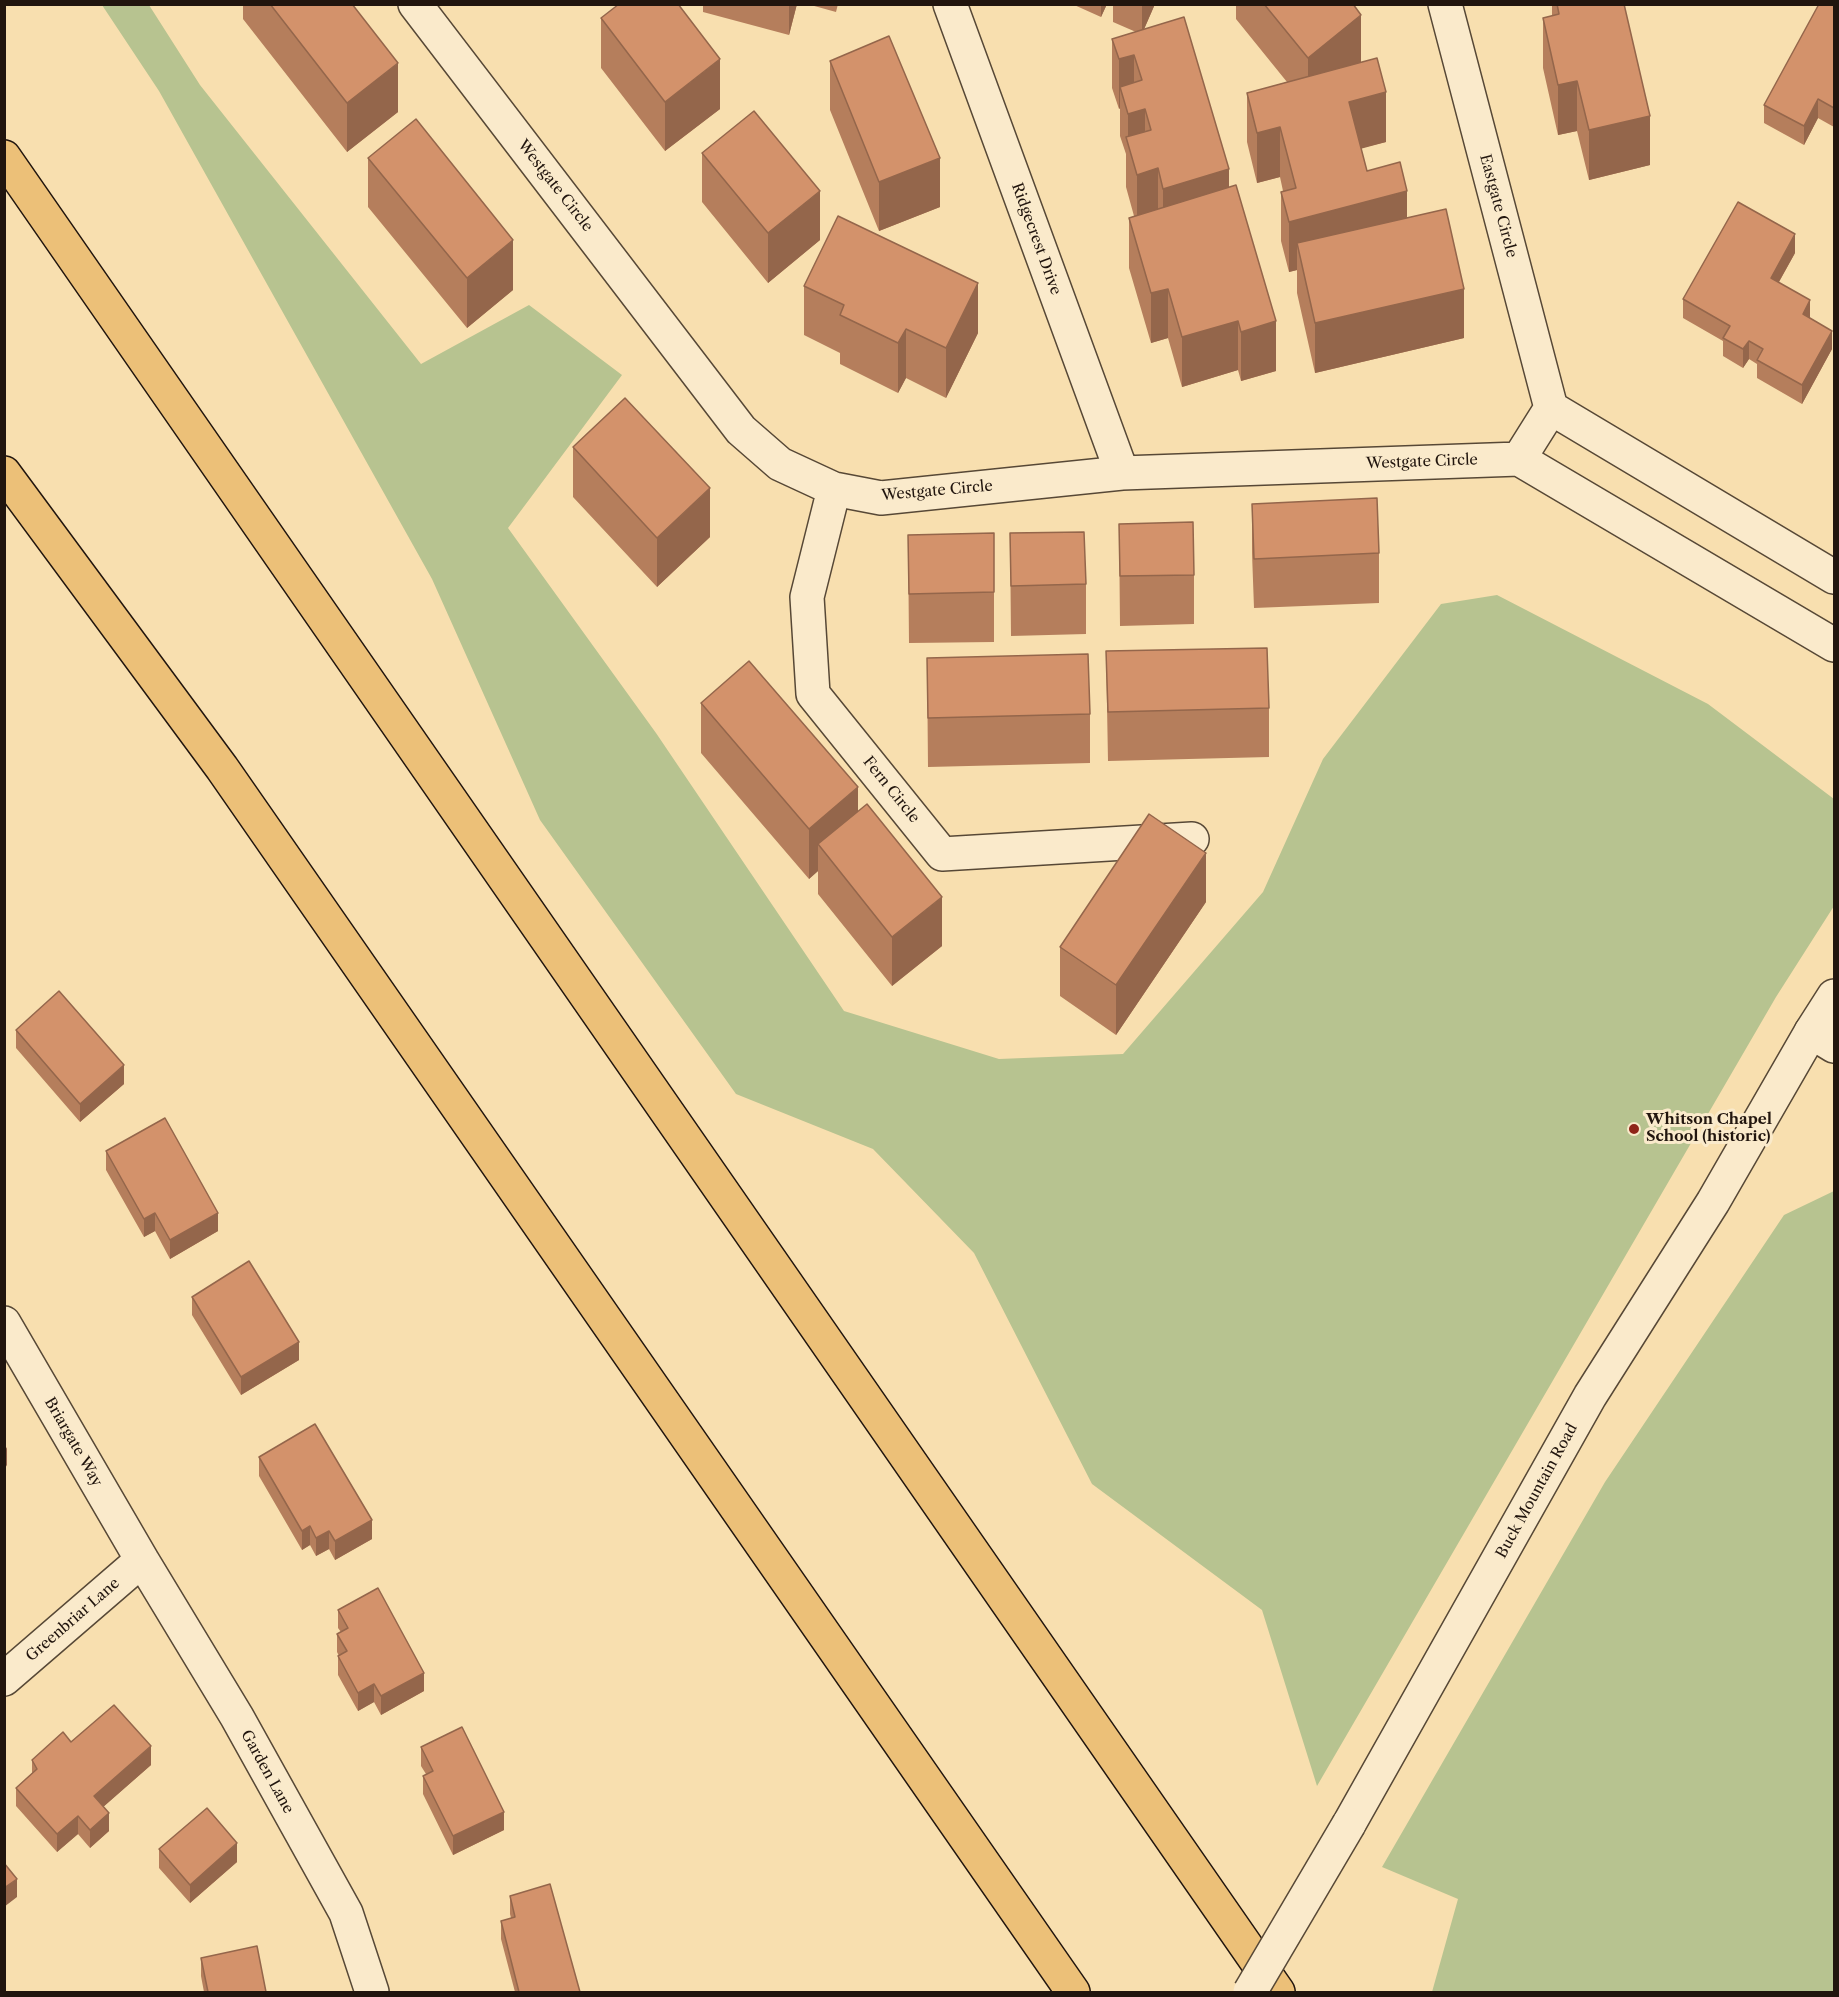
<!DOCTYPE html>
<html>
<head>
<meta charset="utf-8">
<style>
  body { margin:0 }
  #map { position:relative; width:1839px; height:1997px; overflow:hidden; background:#f8dfaf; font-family:"Libre Caslon Text",serif }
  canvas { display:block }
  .frame { position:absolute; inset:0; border:6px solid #21150e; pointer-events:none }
</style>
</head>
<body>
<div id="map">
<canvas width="1839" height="1997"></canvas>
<div class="frame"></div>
</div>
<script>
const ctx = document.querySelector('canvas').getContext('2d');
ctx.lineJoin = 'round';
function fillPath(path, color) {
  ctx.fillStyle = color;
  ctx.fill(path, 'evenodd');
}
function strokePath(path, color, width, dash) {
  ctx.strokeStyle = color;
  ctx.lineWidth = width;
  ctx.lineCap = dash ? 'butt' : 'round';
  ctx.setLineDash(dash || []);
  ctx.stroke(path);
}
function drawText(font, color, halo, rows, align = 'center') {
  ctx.font = font + ' "Libre Caslon Text",serif';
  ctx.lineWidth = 6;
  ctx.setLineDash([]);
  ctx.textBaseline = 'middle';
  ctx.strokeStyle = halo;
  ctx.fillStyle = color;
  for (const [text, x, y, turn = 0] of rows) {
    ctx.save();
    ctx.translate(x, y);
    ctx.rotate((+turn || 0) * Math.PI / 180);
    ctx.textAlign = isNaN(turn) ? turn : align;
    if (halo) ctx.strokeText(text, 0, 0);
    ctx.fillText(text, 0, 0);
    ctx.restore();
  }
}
fillPath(new Path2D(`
  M102 5H149L200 85 421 364 529 305 622 375 508 528 656 733 844 1011 999 1059 1123 1054 1263 892 1323 759 1441 604 1497 595 1708 704 1834 799V906L1776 997 1317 1786 1262 1610 1092 1484 974 1253 873 1149 736 1094 540 820 432 579 159 91Z
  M1834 1191V1992H1432L1458 1899 1382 1867 1605 1482 1784 1215Z`), '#b7c390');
const minor = new Path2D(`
  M415 4 741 430 780 464 834 489 881 498 1122 473 1519 459 1551 408
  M950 4 1122 473
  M1445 4 1551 408
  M1551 408 1834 577
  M1519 459 1834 645
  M834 489 807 597 813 694 942 854 1192 839
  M1811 1032 1834 1046
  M4 1323 142 1560 237 1717 346 1913 372 1992
  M4 1679 142 1560`);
const tertiary = new Path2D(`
  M1349 1824 1590 1396 1713 1202 1811 1032 1834 996`);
const motorway = new Path2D(`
  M4 157 1278 1992
  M4 473 222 768 1073 1992`);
strokePath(minor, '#574836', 36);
strokePath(tertiary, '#574836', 36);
strokePath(motorway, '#21150e', 36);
strokePath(minor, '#faeacb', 33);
strokePath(tertiary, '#faeacb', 33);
strokePath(motorway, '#ecc078', 33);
const tertiaryBridge = new Path2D(`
  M1250 1992 1349 1824`);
strokePath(tertiaryBridge, '#574836', 36, []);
strokePath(tertiaryBridge, '#faeacb', 33);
fillPath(new Path2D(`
  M243 4H352L398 112 347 152 243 19Z
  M703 4H797L789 35 703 12Z
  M807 4H838L836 12Z
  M1072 4H1107L1101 17Z
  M1113 4H1155L1144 29 1229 188 1276 371 1241 381 1238 370 1182 387 1168 338 1151 343 1129 268V218L1134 216 1126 187V154L1120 136V108L1119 109 1112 88V39L1136 32 1113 22Z
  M1236 4H1353L1361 62 1386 142 1361 148 1367 171 1407 218 1464 338 1315 373 1297 293V270L1289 272 1281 241V192L1283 191 1280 177 1257 183 1247 142V93L1287 82 1236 19Z
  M1552 4H1624L1650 165 1589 180 1577 131 1558 135 1543 68V18L1552 16Z
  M1834 4V127L1818 118 1804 145 1764 123V105Z
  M601 18 720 109 665 151 601 68Z
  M830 61 940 207 879 231 830 110Z
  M702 153 820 240 768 283 702 202Z
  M368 158 513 290 467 328 368 207Z
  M1795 253 1779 282 1810 318 1832 349 1802 404 1757 378V364L1749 359 1743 368 1723 356V341L1683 318V299Z
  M804 286 978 333 946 398 906 378 898 393 840 364V353L804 335Z
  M573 447 710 537 657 587 573 497Z
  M1252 504 1379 553V603L1254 608 1252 553Z
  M1119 524 1194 575V624L1120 626Z
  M994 533V642L909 643 908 535Z
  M1010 533 1086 584V634L1011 636Z
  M1106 651 1269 708V757L1108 761Z
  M927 658 1090 714V763L928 767Z
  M701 703 858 812 942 946 892 986 818 894V871L809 879 701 753Z
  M1206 902 1116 1035 1060 996V947Z
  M16 1030 124 1084 80 1122 16 1048Z
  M106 1151 218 1231 170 1259 155 1231 144 1237 106 1170Z
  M192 1297 299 1360 241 1395 192 1315Z
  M259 1457 372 1539 335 1560 329 1549 316 1556 310 1545 302 1550 259 1476Z
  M338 1610 424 1691 381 1715 374 1702 358 1711 338 1675V1656H339L337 1652V1634L341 1632 338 1628Z
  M421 1747 504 1830 453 1855 423 1794V1776L426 1774 421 1766Z
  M32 1760 151 1765 103 1807 109 1831 90 1848 78 1834 57 1852 16 1806V1788L32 1773Z
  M159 1849 237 1862 190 1903 159 1868Z
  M510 1896 580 1992H515L501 1939V1921L511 1918 510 1914Z
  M201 1958 266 1992H204L201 1976Z`), '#b57e5c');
fillPath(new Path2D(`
  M789 4H797L789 35Z
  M1101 4H1107L1101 17Z
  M1142 4H1155L1142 34Z
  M1361 15V64L1308 107V58Z
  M1134 55V104L1120 87V108L1119 109V59Z
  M720 59V109L665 151V102Z
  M398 63V112L347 152V103Z
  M1577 81V131L1558 135V85Z
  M1386 92V142L1349 152V102Z
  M1818 99V118L1804 145V126Z
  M1145 109V158L1128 146V114Z
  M1650 116V165L1589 180V130Z
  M1280 127V177L1257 183V133Z
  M940 158V207L879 231V182Z
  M1158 168V218L1137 225V175Z
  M1229 169V218L1163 238V189Z
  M820 191V240L768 283V233Z
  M1407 191V240L1297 243V270L1289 272V222Z
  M1795 234V253L1771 296V278Z
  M513 240V290L467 328V278Z
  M978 283V333L946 398V348Z
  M1168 289V338L1151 343V293Z
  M1464 289V338L1315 373V323Z
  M1810 300V319L1803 314Z
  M1238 321V370L1182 387V337Z
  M1276 321V371L1241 381V332Z
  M906 329V378L898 393V343Z
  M1832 331V349L1802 404V385Z
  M1749 341V359L1743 368V349Z
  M710 488V537L657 587V538Z
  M858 787V837L818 844V871L809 879V829Z
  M1206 853V902L1116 1035V985Z
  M942 897V946L892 986V937Z
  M124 1065V1084L80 1122V1104Z
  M155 1213V1231L144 1237V1219Z
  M218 1213V1231L170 1259V1240Z
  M299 1342V1360L241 1395V1377Z
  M7 1447V1465L4 1470V1452Z
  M372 1520V1539L335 1560V1541Z
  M310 1526V1545L302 1550V1531Z
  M329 1531V1549L316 1556V1538Z
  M424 1673V1691L381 1715V1696Z
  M374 1684V1702L358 1711V1693Z
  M151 1746V1765L94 1815V1796Z
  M504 1812V1830L453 1855V1836Z
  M109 1813V1831L90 1848V1830Z
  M78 1816V1834L57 1852V1834Z
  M237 1843V1862L190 1903V1885Z
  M17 1879V1897L4 1907V1888Z`), '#94664b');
const building = new Path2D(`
  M270 4H352L398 63 347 103Z
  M619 4H678L720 59 665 102 601 18Z
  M1264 4H1353L1361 15 1308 58Z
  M1557 4H1624L1650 116 1589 130 1577 81 1558 85 1543 18 1559 14Z
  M1819 4H1834V108L1818 99 1804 126 1764 105Z
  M1184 17 1229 169 1163 189 1158 168 1137 175 1126 137 1151 130 1145 109 1128 114 1120 87 1142 80 1134 55 1119 59 1112 39Z
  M889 36 940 158 879 182 830 61Z
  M1377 58 1386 92 1349 102 1367 171 1400 162 1407 191 1289 222 1281 192 1296 188 1280 127 1257 133 1247 93Z
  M754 111 820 191 768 233 702 153Z
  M416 119 513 240 467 278 368 158Z
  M1236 185 1276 321 1241 332 1238 321 1182 337 1168 289 1151 293 1129 218Z
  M1738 202 1795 234 1771 278 1810 300 1803 314 1832 331 1802 385 1757 360 1763 349 1749 341 1743 349 1723 338 1730 326 1683 299Z
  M1446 209 1464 289 1315 323 1297 243Z
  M838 216 978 283 946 348 906 329 898 343 840 315 844 305 804 286Z
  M625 398 710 488 657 538 573 447Z
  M1377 498 1379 553 1254 559 1252 504Z
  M1193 522 1194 575 1120 576 1119 524Z
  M1084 532 1086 584 1011 586 1010 533Z
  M994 533V592L909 594 908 535Z
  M1267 648 1269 708 1108 712 1106 651Z
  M1088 654 1090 714 928 718 927 658Z
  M749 661 858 787 809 829 701 703Z
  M867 804 942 897 892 937 818 844Z
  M1149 814 1206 853 1116 985 1060 947Z
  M59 991 124 1065 80 1104 16 1030Z
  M165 1118 218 1213 170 1240 155 1213 144 1219 106 1151Z
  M249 1261 299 1342 241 1377 192 1297Z
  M315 1424 372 1520 335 1541 329 1531 316 1538 310 1526 302 1531 259 1457Z
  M378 1588 424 1673 381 1696 374 1684 358 1693 338 1656 347 1651 337 1634 348 1628 338 1610Z
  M114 1705 151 1746 94 1796 109 1813 90 1830 78 1816 57 1834 16 1788 37 1769 32 1760 63 1732 71 1742Z
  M462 1727 504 1812 453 1836 423 1776 433 1771 421 1747Z
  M207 1808 237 1843 190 1885 159 1849Z
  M4 1863 17 1879 4 1888Z
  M550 1884 580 1992H519L501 1921 515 1917 510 1896Z
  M257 1946 266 1992H208L201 1958Z`);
fillPath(building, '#d3926b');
strokePath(building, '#94664b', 1.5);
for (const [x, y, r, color] of [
  [1634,1129,6,"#8f2418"]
]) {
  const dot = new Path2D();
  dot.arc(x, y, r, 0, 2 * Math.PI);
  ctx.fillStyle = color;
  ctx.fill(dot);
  strokePath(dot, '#faeacb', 2);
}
drawText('15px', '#21150e', '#faeacb', [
  ["Westgate Circle",555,186,52],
  ["Eastgate Circle",1498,206,75],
  ["Ridgecrest Drive",1036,239,70],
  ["Westgate Circle",1422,462,-2],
  ["Westgate Circle",937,491,-5],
  ["Fern Circle",891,790,51],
  ["Briargate Way",73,1442,60],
  ["Buck Mountain Road",1537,1491,-61],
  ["Greenbriar Lane",73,1620,-41],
  ["Garden Lane",267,1772,61]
]);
drawText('bold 15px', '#21150e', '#faeacb', [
  ["Whitson Chapel",1646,1120],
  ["School (historic)",1646,1137]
], 'left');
</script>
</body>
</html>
